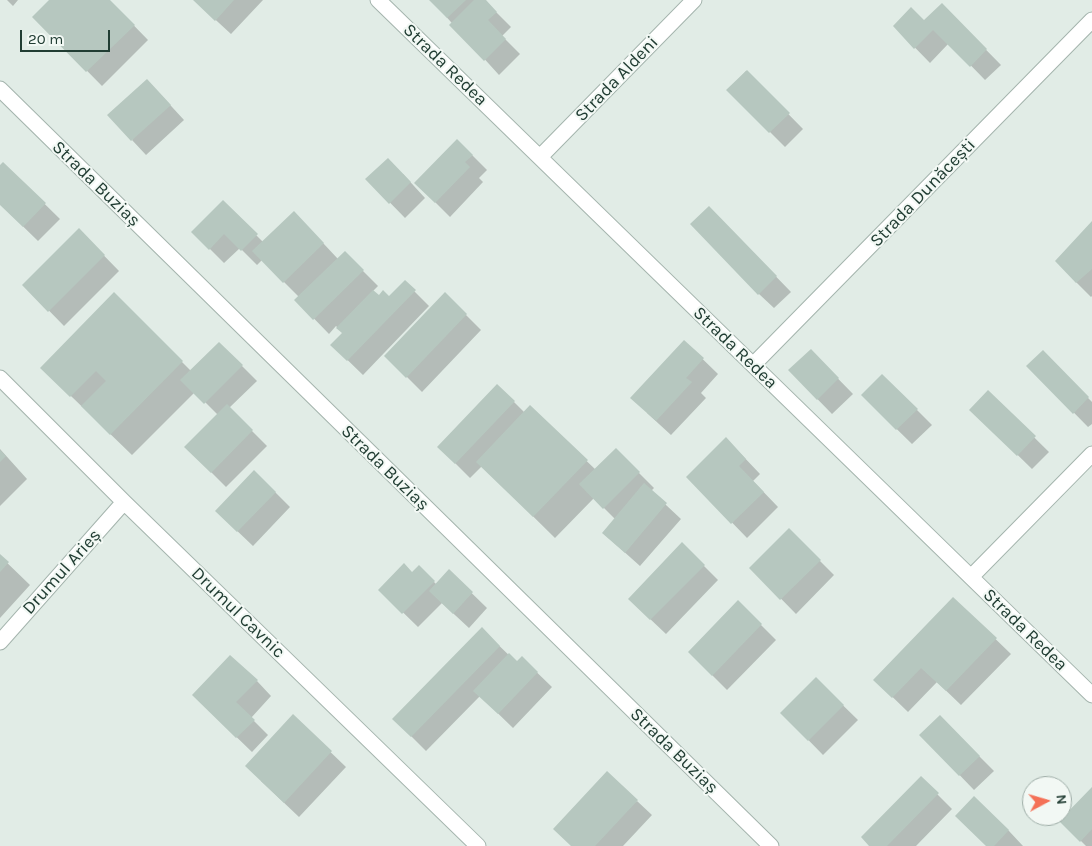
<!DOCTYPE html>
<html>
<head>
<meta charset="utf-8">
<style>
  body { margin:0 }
  #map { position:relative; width:1092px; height:846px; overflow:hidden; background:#e1ece6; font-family:Karla,sans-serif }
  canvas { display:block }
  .north { position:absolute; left:1022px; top:776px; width:50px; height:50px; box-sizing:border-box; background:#f2f8f4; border:1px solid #9eada7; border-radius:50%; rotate:84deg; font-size:14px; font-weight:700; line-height:20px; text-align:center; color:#213d33 }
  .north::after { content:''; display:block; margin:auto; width:18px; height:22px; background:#f47157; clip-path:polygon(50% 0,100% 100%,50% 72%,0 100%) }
  .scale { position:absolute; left:20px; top:30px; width:90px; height:22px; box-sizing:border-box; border:2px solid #213d33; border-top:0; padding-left:6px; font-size:15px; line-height:18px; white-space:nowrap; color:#213d33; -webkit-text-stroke:4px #f2f8f4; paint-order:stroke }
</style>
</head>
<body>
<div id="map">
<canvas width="1092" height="846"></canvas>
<div class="north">N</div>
<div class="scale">20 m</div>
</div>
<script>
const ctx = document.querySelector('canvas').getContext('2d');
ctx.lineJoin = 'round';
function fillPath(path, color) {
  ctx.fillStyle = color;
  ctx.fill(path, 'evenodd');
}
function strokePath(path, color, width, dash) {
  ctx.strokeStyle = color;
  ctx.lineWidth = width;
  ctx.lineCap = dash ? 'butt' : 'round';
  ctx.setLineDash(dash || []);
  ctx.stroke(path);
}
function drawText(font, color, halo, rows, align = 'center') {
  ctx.font = font + ' Karla,sans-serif';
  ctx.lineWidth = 4;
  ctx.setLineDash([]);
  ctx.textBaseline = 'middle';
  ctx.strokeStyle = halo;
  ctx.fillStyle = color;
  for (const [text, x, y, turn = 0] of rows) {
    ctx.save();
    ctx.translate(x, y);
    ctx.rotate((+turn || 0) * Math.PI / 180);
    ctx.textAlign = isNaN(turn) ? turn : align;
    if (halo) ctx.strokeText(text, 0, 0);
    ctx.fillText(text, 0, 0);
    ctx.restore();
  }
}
fillPath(new Path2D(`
  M7 0H18L13 6Z
  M51 0H109L148 40 102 86 34 17Z
  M194 0H263L231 34Z
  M431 0H484L511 27 502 36 520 54 499 75Z
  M942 5 1001 65 985 80 949 43 930 63 894 26 925 22Z
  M746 71 803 129 785 147 728 90Z
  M161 95 184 120 146 155 132 140Z
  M457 140 487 170 479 178 483 182 450 217 416 183Z
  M3 163 60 219 38 241 0 204V167Z
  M403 174 425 198 405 218 367 179Z
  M223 202 263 242 308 227 338 259 345 253 378 286 373 291 379 297 389 298 405 282 429 306 363 375 332 345 343 333 336 326 329 334 296 300 299 297 262 260 257 265 240 248 224 263 193 232Z
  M1092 222V296L1091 297 1076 282Z
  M724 223 791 292 774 308 759 294Z
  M79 230 119 271 64 326 24 285Z
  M114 294 191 371 219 343 257 381 229 408 267 446 226 487 186 447 218 415 195 392 132 455 42 368Z
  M445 294 481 330 422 392 386 356Z
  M684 341 718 374 701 393 706 398 671 435 647 413Z
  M811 351 853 394 832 414 790 371Z
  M1043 352 1092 402V424L1088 427 1028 366Z
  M882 375 932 425 912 444 862 395Z
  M497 385 524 412 530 407 596 470 616 450 654 488 651 491 681 519 640 566 603 533 615 519 594 498 555 538 482 466 470 478 439 447Z
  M988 392 1049 452 1032 469 986 424Z
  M0 449 27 479 0 506Z
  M741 454 760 474 753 481 778 507 747 538 688 477Z
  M275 492 290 507 253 546 232 526Z
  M789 530 834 575 796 614 751 568Z
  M682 544 718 580 666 634 629 599Z
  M0 556 30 585 0 618Z
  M419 567 436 584 449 571 487 608 469 628 442 603 418 627 380 590 412 574Z
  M953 598 1011 654 961 705 937 682 908 712 875 680Z
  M738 602 776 640 727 690 689 652Z
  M482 629 517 663 522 658 552 687 513 728 480 696 426 751 394 719Z
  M816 679 858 720 823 755 782 713Z
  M257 681 271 696 251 718 268 735 252 752 193 695Z
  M293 716 346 767 299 817 261 781Z
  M940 717 994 771 974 790 921 735Z
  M921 778 952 809 916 846H871Z
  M1092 789V846H1086L1061 821Z
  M974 798 1009 831 1023 846H987Z
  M637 801 652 815 623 846H571Z`), '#0003');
fillPath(new Path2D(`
  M49 0H110L135 25 86 72 32 17Z
  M193 0H234L215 21Z
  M429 0H466L447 18Z
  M474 0H486L497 12 488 20 506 39 484 61 449 25Z
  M942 3 987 49 970 67 933 30 914 49 893 26 911 7 924 20Z
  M747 70 790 113 769 133 726 90Z
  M147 79 171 105 131 141 107 115Z
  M457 139 473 155 465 162 470 167 435 203 414 183Z
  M388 158 411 182 389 204 365 179Z
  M3 162 46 203 23 227 0 205V165Z
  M223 200 258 234 241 251 224 234 209 250 191 232Z
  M709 206 777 276 758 295 690 224Z
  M294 211 324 243 283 283 252 251Z
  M1092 221V269L1076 283 1055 261Z
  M79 228 105 255 48 312 22 285Z
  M345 251 364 270 313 320 294 300Z
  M405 280 416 290 347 361 330 345 342 333 336 328 373 290 379 295 383 290 389 296Z
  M114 292 183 361 110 435 81 406 106 381 96 371 70 397 40 368Z
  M445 292 467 314 406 378 384 356Z
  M684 340 704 358 686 378 692 382 656 421 630 398Z
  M219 342 243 365 204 404 180 380Z
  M811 349 839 378 817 400 788 370Z
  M1043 350 1089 397 1073 414 1026 366Z
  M882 374 918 409 896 430 861 395Z
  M497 384 515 401 455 464 437 447Z
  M988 390 1036 436 1017 456 969 410Z
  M227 404 253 430 211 473 184 447Z
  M530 405 588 460 533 517 476 462Z
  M726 437 746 459 739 466 764 492 731 524 686 477Z
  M616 448 640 472 603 509 579 484Z
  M0 450 6 456 0 462Z
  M254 470 276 492 237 532 215 511Z
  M644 483 667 503 625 553 602 533Z
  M789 528 821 560 780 600 749 568Z
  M682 542 705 565 650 620 628 599Z
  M0 554 9 562 0 572Z
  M404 563 412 572 419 565 435 581 402 614 378 590Z
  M449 569 473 592 453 614 429 591Z
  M953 597 997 638 946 691 921 668 892 698 873 680Z
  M738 600 762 624 712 676 688 652Z
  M482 627 500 646 411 737 392 719Z
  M509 653 517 661 522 656 538 672 498 714 473 691Z
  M230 655 258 680 236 702 255 720 236 738 192 695Z
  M816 677 844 705 808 741 780 713Z
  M293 714 332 751 284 803 245 766Z
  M940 715 980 756 959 776 919 735Z
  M607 771 638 800 595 846H571L553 829Z
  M921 776 939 793 887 846H869L861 837Z
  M1092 787V829L1080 842 1059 821Z
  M974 796 1009 830 994 846H986L955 816Z`), '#b6c7bf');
const minor = new Path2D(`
  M378 0 1092 695
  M0 89 771 846
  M540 157 694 0
  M753 365 1092 20
  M0 378 124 502 478 846
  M971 577 1092 454
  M0 642 124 502`);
strokePath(minor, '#a4b4ad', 17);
strokePath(minor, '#fff', 15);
drawText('18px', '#213d33', '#f2f8f4', [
  ["Strada Redea",445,65,44],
  ["Strada Aldeni",617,79,-46],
  ["Strada Buziaș",96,184,44],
  ["Strada Dunăcești",923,193,-46],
  ["Strada Redea",735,348,44],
  ["Strada Buziaș",385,468,44],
  ["Drumul Arieș",62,572,-48],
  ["Drumul Cavnic",238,613,44],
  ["Strada Redea",1025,630,44],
  ["Strada Buziaș",674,751,44]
]);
</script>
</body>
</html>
